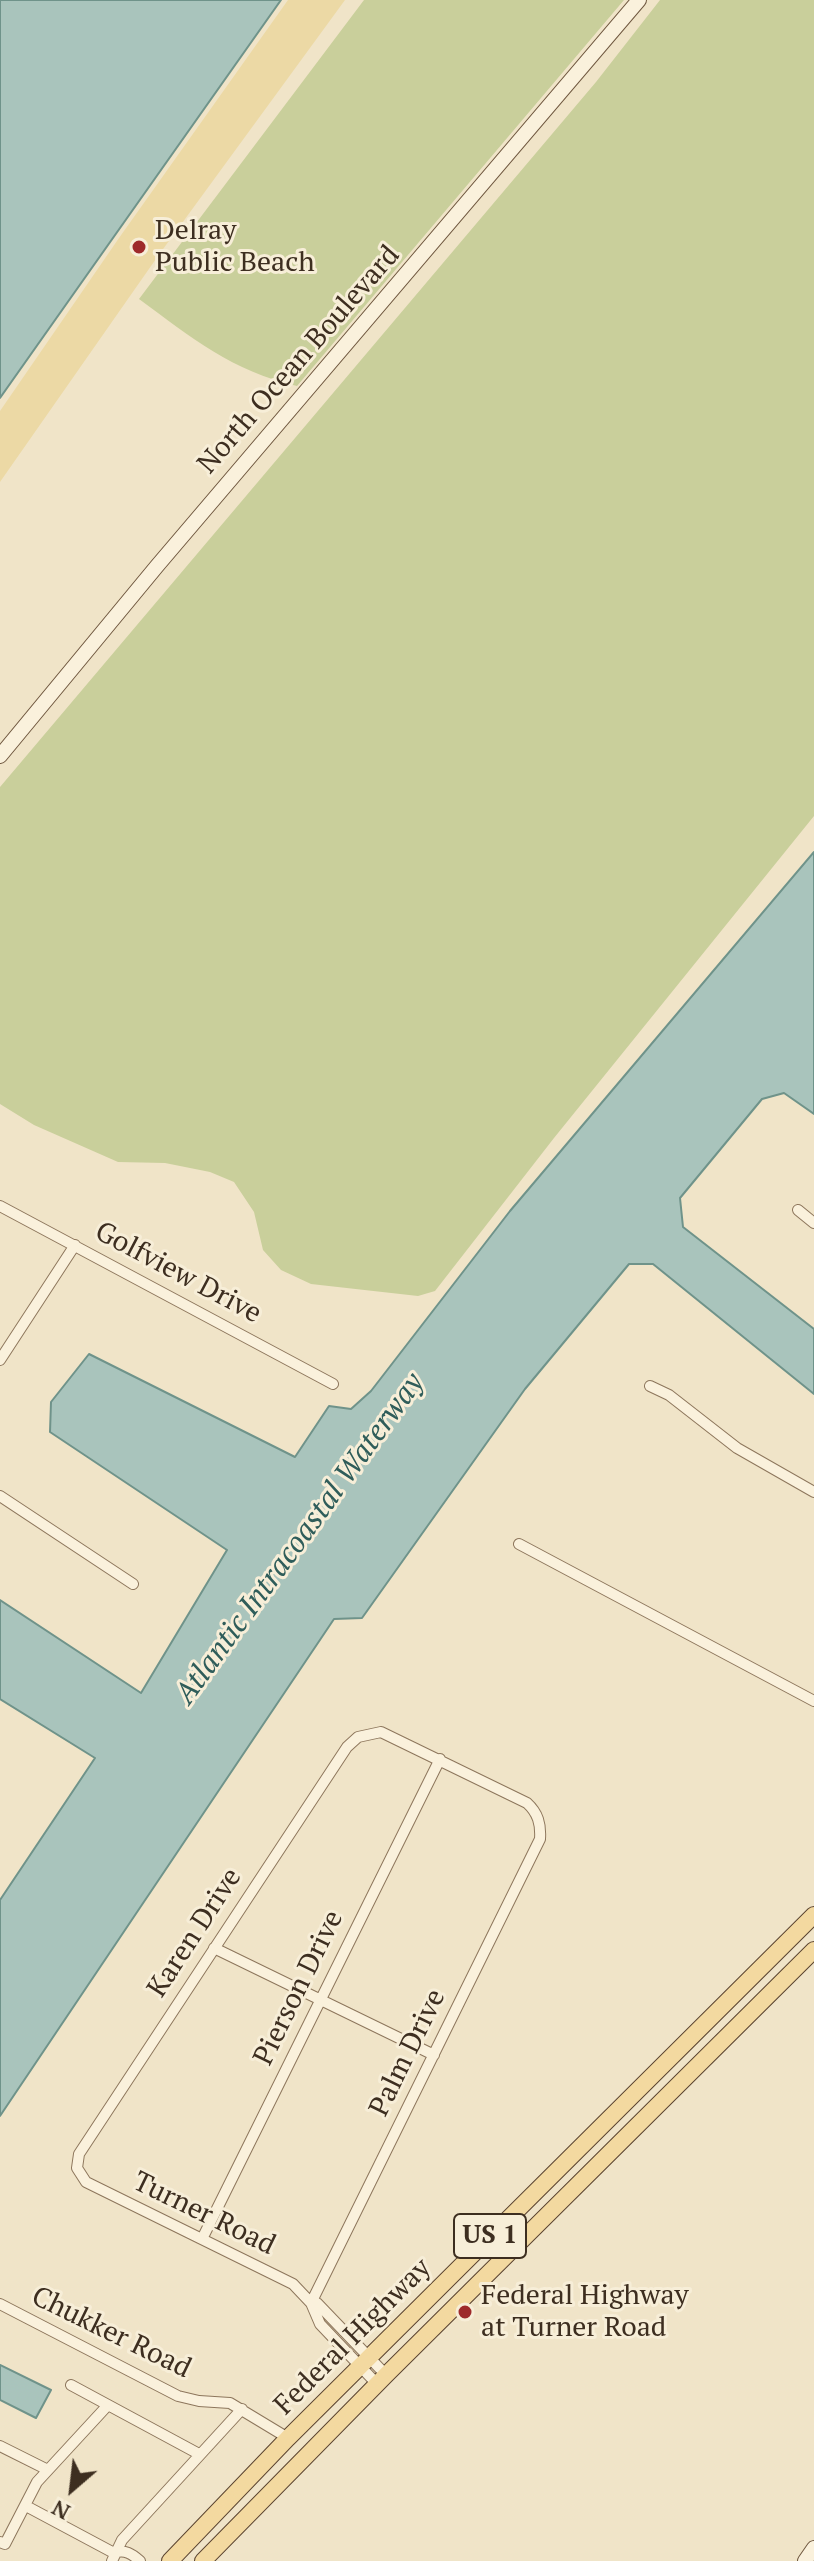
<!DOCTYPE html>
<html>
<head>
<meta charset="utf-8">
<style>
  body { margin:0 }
  #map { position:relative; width:814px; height:2561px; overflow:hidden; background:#f0e4c8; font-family:"PT Serif",serif }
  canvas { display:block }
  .north { position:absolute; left:32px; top:2449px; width:80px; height:80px; -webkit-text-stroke:6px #f7eed8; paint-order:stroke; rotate:208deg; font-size:22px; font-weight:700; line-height:32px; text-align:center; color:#3d2e20 }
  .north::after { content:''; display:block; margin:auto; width:28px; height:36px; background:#3d2e20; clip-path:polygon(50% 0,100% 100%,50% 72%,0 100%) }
</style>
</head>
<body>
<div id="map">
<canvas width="814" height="2561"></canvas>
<div class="north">N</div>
</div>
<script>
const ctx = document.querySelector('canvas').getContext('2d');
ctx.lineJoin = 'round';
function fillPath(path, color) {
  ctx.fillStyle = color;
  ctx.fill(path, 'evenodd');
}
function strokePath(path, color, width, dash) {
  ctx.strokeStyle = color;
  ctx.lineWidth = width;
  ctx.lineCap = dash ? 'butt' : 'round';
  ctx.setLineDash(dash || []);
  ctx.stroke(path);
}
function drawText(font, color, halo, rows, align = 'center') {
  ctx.font = font + ' "PT Serif",serif';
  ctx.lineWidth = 6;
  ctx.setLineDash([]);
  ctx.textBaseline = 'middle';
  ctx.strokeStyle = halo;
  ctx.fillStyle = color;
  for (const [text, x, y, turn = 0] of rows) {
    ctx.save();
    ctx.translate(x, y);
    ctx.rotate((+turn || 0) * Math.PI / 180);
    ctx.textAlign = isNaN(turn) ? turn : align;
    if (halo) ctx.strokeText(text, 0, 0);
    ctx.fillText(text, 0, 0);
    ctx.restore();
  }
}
fillPath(new Path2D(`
  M364 0H624L297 386C232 371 192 338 139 299Z
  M660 0H814V816L554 1138 435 1291 418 1296 311 1284 281 1270 263 1250 254 1212 234 1182 210 1172 165 1163 118 1162 34 1125 0 1104V787L596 82Z`), '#c9cf9b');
fillPath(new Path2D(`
  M288 0H345L158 256 0 482V411L119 238Z`), '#ecd9a5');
const water = new Path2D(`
  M0 0H281L0 398Z
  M814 852V1114L784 1093 762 1099 680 1198 683 1227 814 1329V1394L653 1264H629L525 1389 362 1618 334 1619 0 2116V1900L95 1758 0 1699V1600L141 1693 227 1550 50 1432 51 1402 89 1354 295 1457 329 1406 351 1409 371 1391 510 1211Z
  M0 2365 51 2390 36 2418 0 2400Z`);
fillPath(water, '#a9c4bc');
strokePath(water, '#6f938a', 2);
const street = new Path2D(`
  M0 1206 333 1384
  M798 1210 814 1223
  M0 1360 75 1245
  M650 1386 669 1395 737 1448 814 1492
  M0 1496 133 1584
  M519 1544 814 1701
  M214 1948 434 2055
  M202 2239 440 1759
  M311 2303 540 1839C541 1824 538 1813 527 1803L381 1732 358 1737 347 1747 79 2154 77 2168 86 2182 293 2284 311 2303 320 2324 377 2384
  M311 2303H317L386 2375
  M0 2304 178 2396 199 2401 230 2403 288 2438
  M71 2385 199 2454
  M0 2446 48 2470
  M26 2506 114 2553C125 2549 132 2554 140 2561
  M0 2542 5 2544 37 2482 108 2405
  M112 2561 122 2540 242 2409`);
const secondary = new Path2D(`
  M0 756 157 566 639 0
  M805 2561 814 2548`);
const primary = new Path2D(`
  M170 2561 288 2438 814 1915
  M203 2561 386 2375 814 1950`);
strokePath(street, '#8d765c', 12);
strokePath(secondary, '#6f573f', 16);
strokePath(primary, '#5b4430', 18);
strokePath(street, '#faf1dc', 10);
strokePath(secondary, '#faf1dc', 14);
strokePath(primary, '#f3d9a0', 16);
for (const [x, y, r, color] of [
  [139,247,8,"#9e2a2b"],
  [465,2312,8,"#9e2a2b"]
]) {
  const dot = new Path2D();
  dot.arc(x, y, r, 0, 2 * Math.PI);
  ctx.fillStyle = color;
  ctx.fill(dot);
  strokePath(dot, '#f7eed8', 3);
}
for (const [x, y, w] of [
  [490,2236,72]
]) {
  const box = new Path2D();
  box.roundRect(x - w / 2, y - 22, w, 44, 6);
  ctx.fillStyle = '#f7eed8';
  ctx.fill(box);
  strokePath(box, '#3d2e20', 2);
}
drawText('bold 26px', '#3d2e20', null, [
  ["US 1",490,2236]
]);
drawText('28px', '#3d2e20', '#f7eed8', [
  ["Delray",155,231],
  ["Public Beach",155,263],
  ["Federal Highway",481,2296],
  ["at Turner Road",481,2328]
], 'left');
drawText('28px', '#3d2e20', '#f7eed8', [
  ["North Ocean Boulevard",299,360,-49],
  ["Golfview Drive",178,1273,28],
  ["Karen Drive",195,1933,-57],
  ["Pierson Drive",299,1988,-64],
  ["Palm Drive",408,2053,-64],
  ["Turner Road",204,2214,26],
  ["Chukker Road",111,2333,26],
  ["Federal Highway",353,2337,-45]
]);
drawText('italic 30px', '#2f5d5a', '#f7eed8', [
  ["Atlantic Intracoastal Waterway",300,1539,-54]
]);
</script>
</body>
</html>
